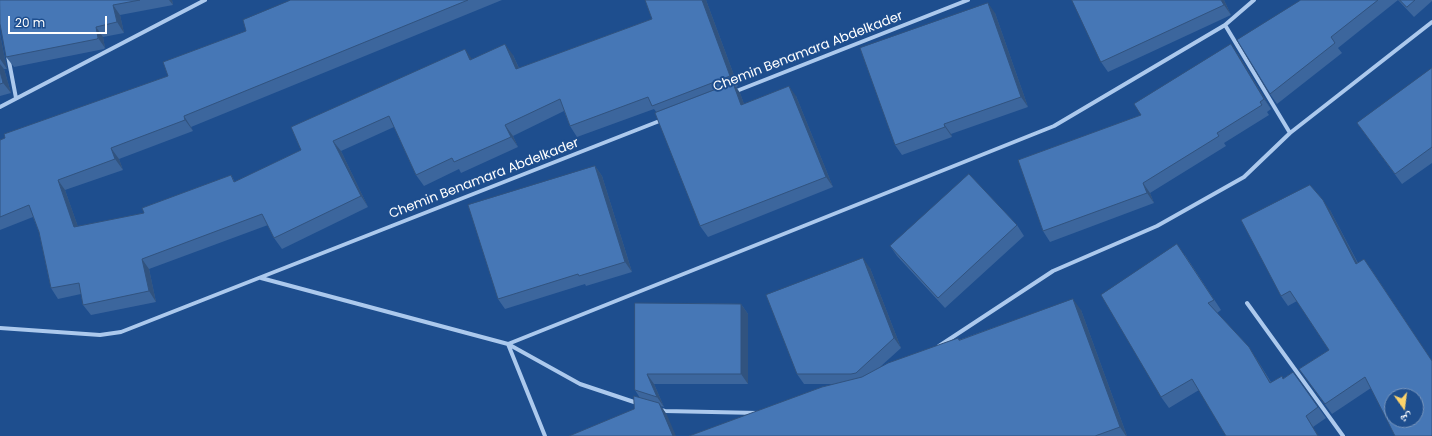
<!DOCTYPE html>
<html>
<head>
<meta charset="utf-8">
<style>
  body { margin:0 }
  #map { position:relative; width:1432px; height:436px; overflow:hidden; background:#1e4e8e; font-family:Poppins,"Noto Naskh Arabic",sans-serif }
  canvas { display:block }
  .north { position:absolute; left:1384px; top:388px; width:40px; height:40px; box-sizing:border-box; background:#1e4e8e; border:1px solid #7895bb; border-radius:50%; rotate:166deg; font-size:11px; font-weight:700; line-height:16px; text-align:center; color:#fff }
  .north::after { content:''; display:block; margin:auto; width:14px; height:18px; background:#fcd36b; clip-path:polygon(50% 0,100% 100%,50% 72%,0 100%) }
  .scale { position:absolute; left:8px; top:16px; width:99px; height:18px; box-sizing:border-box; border:2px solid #fff; border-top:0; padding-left:5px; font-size:12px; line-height:14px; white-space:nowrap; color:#fff; -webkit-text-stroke:3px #1e4e8e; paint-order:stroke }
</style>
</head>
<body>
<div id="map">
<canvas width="1432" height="436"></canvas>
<div class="north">ش</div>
<div class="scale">20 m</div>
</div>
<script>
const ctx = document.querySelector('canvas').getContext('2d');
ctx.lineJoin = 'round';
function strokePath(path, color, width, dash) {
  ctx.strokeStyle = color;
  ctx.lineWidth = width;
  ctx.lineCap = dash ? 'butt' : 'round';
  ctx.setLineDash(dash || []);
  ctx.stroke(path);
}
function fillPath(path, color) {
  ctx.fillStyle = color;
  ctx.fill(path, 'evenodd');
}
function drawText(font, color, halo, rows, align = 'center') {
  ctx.font = font + ' Poppins,sans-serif';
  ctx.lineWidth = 4;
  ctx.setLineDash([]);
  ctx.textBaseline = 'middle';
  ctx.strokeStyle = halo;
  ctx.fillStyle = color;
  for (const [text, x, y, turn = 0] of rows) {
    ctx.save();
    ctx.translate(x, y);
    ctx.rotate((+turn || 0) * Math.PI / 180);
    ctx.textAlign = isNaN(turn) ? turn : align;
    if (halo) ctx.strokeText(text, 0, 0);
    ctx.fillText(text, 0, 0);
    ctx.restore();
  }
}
strokePath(new Path2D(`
  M1225 25 1290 133
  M8 56 16 98
  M734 92 968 0
  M0 107 205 0
  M261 278 508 344 1054 126 1225 25 1254 0
  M1247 303 1343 436
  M0 328 100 335 121 332 662 120
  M508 344 580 384 637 403
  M508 344 545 436
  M939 346 1053 271 1157 226 1244 177 1290 133 1432 22
  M661 410 665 411 758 413`), '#acc9ed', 4);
fillPath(new Path2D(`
  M0 0H172L173 5 120 15 124 33 103 37 105 48 104 49 14 67 6 57Z
  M291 0H502L191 127 193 131 119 159 123 170 65 190 78 227 144 213 231 175 235 182 301 150 472 60 513 55 519 68 652 19 645 0H706L738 86 736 87 740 93 744 104 796 96 833 187 708 237 700 226 657 113 654 109 577 137 570 126 564 111 513 136 518 147 461 173 459 169 424 186 416 175 394 127 341 151 368 207 282 249 274 238 268 225 149 269 156 302 91 315 83 305 81 294 58 299 51 288 39 232 33 217 0 230V140L168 76 246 31Z
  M1072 0H1224L1231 15 1108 72 1101 62Z
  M1301 0H1432V1L1414 17 1398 0 1338 48 1342 53 1277 104 1270 94Z
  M995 13 1028 107 951 134 952 137 902 155 895 145Z
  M0 34 7 69H4L11 93 0 96Z
  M1238 54 1271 109 1267 112 1269 115 1224 143 1226 146 1150 193 1154 203 1050 242 1043 231 1141 115Z
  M1432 68V163L1402 184 1357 123Z
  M595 166 602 176 632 272 586 286 585 284 505 309 498 299Z
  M1330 210 1358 263 1371 269 1432 361V436L1371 388 1332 414 1299 369 1329 350 1297 301 1288 306 1281 296Z
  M1017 225 1024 236 945 308 897 256 890 246Z
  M1185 255 1221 310 1217 313 1256 358 1271 382 1284 378 1293 372 1326 418 1313 427 1226 436 1199 390 1169 408 1161 397Z
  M870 268 901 348 880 367 959 340 1081 310 1127 436H689L835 384H804L797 374Z
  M635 303 741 304 748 314V384H654L664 407 661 406 667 415 634 409 640 398 635 390Z`), '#3c669d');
fillPath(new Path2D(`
  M169 0H172L173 5Z
  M702 0H706L738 86 730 76Z
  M1221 0H1224L1231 15 1224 5Z
  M988 3 995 13 1028 107 1021 97Z
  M113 5 120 15 124 33 117 22Z
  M96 27 103 37 105 48 98 38Z
  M0 34 7 69 0 59Z
  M505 44 513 55 524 80 516 69Z
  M1231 44 1238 54 1271 109 1264 99Z
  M465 49 472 59 470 60Z
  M0 64 4 69 11 93 3 83 0 71Z
  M733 83 740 93 748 115 741 105Z
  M789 86 796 96 833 187 826 177Z
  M184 116 191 127 193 131 185 120Z
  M944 124 951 134 952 137 945 127Z
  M505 125 513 136 518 147 511 137Z
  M333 141 341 151 368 207 361 196Z
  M111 148 119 159 123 170 115 159Z
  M595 166 602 176 632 272 625 262Z
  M58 180 65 190 82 238 74 227Z
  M1143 183 1150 193 1154 203 1147 193Z
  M1323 200 1330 210 1363 274 1356 264Z
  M863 258 870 268 901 348 894 338Z
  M142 259 149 269 156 302 149 291Z
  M1073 299 1081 310 1127 436H1126L1120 427Z
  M741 304 748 314V384L741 374Z
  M1249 347 1256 358 1277 394 1270 383Z
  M647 374 654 384 664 407 657 397Z
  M659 403 667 415 676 436H673Z
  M1306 416 1313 427 1319 436H1318Z`), '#31537f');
const building = new Path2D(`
  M0 0H140L113 5 117 22 96 27 98 38 97 39 6 57 0 24Z
  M291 0H468L184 116 185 120 111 148 115 159 58 180 74 227 144 213 142 208 231 175 234 182 301 150 291 127 465 49 470 60 505 44 516 69 652 19 645 0H702L730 76 652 106 648 97 570 126 560 99 505 125 511 137 454 162 452 158 416 175 389 116 333 141 361 196 274 238 262 214 142 259 149 291 83 305 79 283 51 288 39 232 29 205 0 217V140L5 138 4 134 168 76 163 62 246 31 243 20Z
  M1072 0H1221L1224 5 1101 62Z
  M1301 0H1378L1331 37 1335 43 1270 94 1237 40Z
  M1400 0H1415L1407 7Z
  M988 3 1021 97 944 124 945 127 895 145 860 48Z
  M1231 44 1264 99 1260 102 1262 105 1217 133 1219 136 1143 183 1147 193 1043 231 1018 160 1141 115 1134 104Z
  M1432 68V147L1395 174 1357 123Z
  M0 71 3 83 0 84Z
  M733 83 741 105 789 86 826 177 700 226 655 113Z
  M595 166 625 262 579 276 578 274 498 299 468 205Z
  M969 174 1017 225 938 298 890 246Z
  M1310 185 1323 200 1356 264 1364 259 1432 361V436H1395L1365 377 1325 404 1299 369 1329 350 1290 291 1281 296 1241 220ZM1392 396H1416V420H1392Z
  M1177 244 1214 300 1208 303 1249 347 1270 383 1282 376 1283 379 1293 372 1318 407 1306 416 1318 436H1226L1192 379 1161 397 1101 295Z
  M863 258 894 338 856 373 851 374H797L766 295Z
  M1073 299 1120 427 1095 436H689L822 387 862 377 888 363 958 338 959 340Z
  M635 303 741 304V374H647L657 397 635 390Z
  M634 396 659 403 673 436H569L634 409Z`);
fillPath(building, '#4677b6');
strokePath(building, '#31537f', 1);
drawText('13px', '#fff', '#1e4e8e', [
  ["Chemin Benamara Abdelkader",808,52,-21],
  ["Chemin Benamara Abdelkader",484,179,-21]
]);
</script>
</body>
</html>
